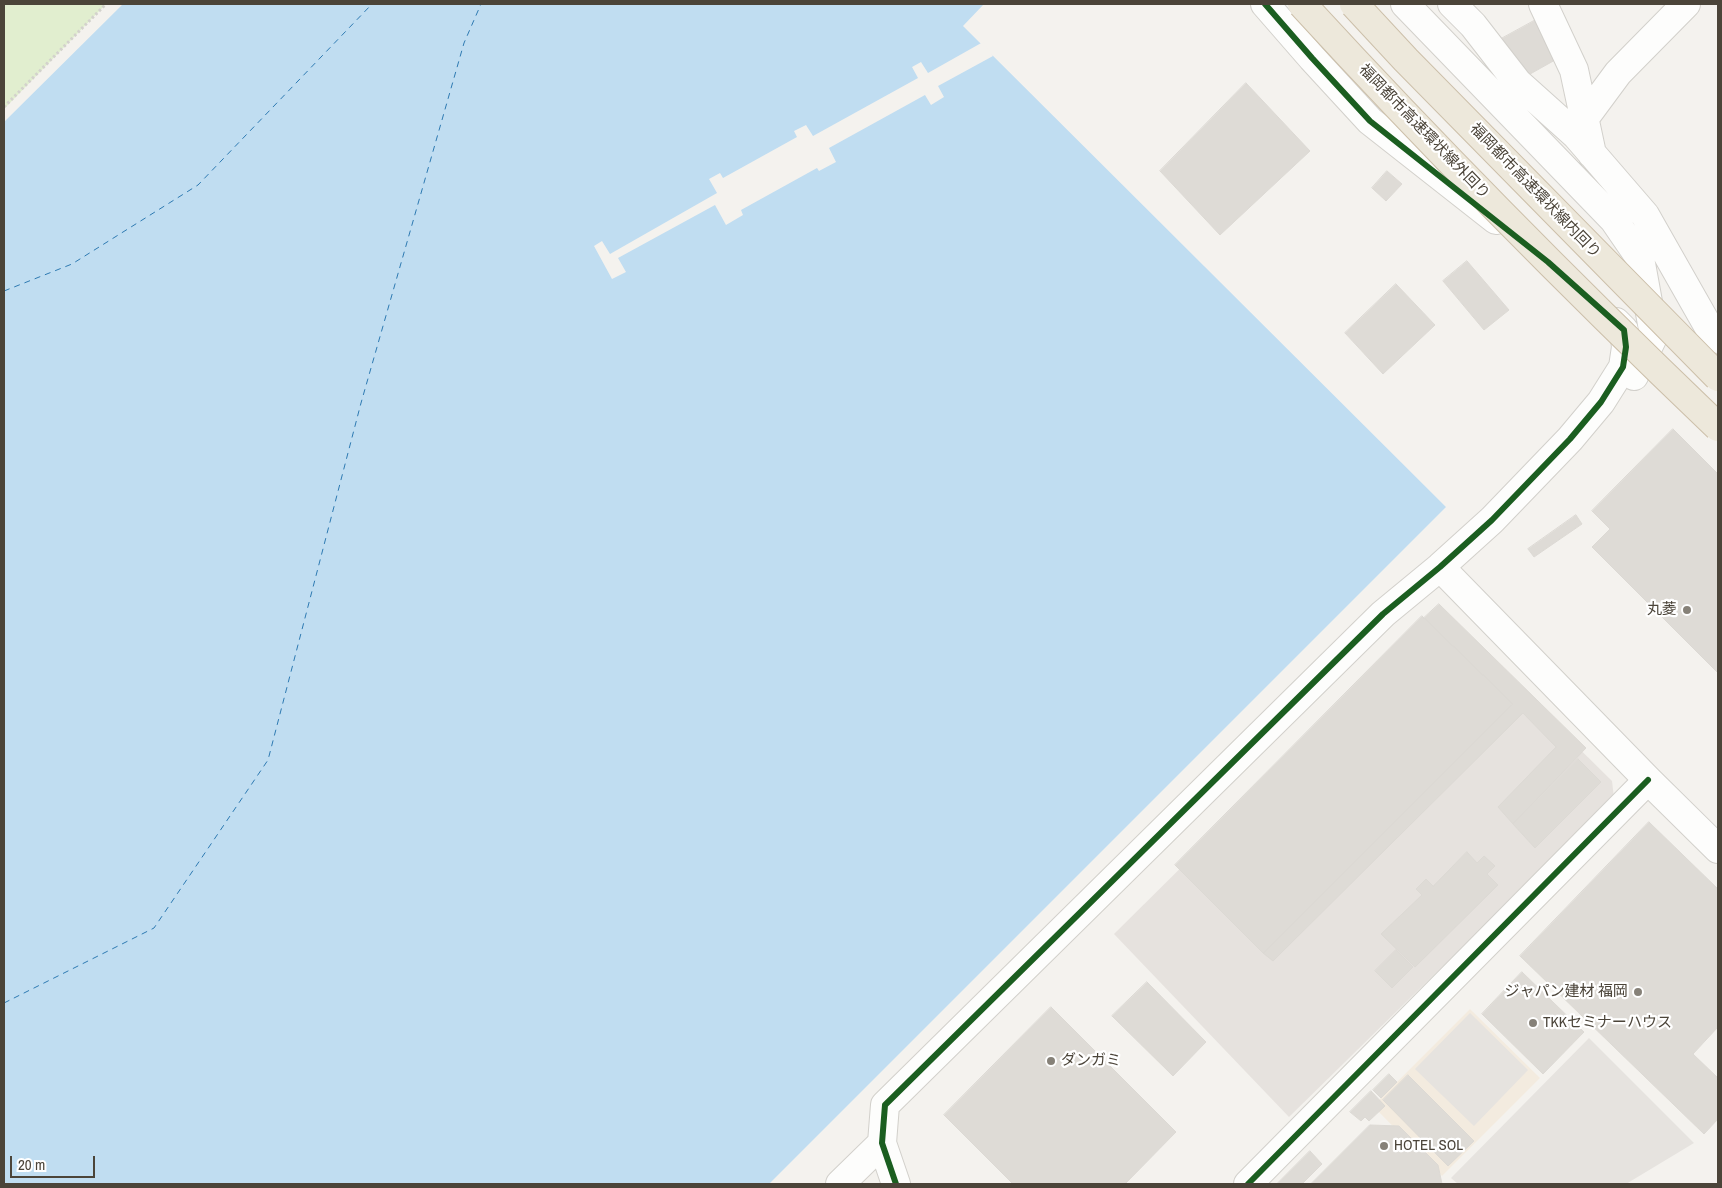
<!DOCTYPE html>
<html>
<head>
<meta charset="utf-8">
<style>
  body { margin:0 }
  #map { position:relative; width:1722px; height:1188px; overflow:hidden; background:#f4f2ee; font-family:"Archivo Narrow",sans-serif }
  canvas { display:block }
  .frame { position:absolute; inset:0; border:5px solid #4b4439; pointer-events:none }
  .scale { position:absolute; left:10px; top:1156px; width:85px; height:22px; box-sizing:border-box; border:2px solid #4b4439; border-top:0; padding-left:6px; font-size:15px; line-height:18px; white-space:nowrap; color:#4b4439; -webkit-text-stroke:4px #fff; paint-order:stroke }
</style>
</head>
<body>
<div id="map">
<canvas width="1722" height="1188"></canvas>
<div class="frame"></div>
<div class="scale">20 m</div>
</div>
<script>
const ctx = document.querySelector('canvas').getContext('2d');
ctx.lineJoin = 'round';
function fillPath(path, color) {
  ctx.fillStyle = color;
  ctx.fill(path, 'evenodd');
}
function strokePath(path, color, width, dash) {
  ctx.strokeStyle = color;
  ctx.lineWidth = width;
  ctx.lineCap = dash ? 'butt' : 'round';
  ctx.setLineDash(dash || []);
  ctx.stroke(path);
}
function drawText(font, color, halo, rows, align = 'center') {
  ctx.font = font + ' "Archivo Narrow","Noto Sans JP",sans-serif';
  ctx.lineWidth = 4.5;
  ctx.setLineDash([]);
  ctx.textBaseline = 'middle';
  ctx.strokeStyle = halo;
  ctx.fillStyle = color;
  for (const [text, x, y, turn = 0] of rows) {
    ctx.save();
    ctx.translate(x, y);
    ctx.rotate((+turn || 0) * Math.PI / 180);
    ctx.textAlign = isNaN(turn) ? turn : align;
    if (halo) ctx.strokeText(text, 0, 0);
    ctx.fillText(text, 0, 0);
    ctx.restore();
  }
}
fillPath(new Path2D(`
  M1470 1009 1540 1078 1442 1176 1373 1106Z`), '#f3ebdf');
fillPath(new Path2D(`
  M1440 611 1612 781 1614 798 1289 1117 1114 934Z`), '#e6e2de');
fillPath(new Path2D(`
  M4 4H106L4 109Z`), '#e1eecf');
fillPath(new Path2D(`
  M1470 1013 1528 1070 1474 1126 1415 1069Z
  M1589 1038 1694 1143 1626 1184H1458L1451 1178Z`), '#e6e3df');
fillPath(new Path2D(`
  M123 4H984L963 26 1446 507 769 1184H4V122Z`), '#c0ddf1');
fillPath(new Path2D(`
  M983 42 993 56 938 86 944 97 931 105 925 95 829 148 836 162 819 171 817 168 741 210 743 215 726 225 715 205 618 258 626 272 612 279 594 246 602 241 610 254 717 193 709 179 720 173 723 178 797 137 794 131 806 125 813 136 918 78 912 67 921 62 928 73Z`), '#f4f2ee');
strokePath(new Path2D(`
  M4 291 72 264 198 185 372 4
  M4 1003 154 928 268 760 361 403 464 43 481 4`), '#2e7ab2', 1, [6, 5]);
const building = new Path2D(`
  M1543 16 1564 55 1523 78 1501 39Z
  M1246 83 1310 151 1220 235 1160 171Z
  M1387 171 1402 184 1386 201 1372 188Z
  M1467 261 1509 310 1484 330 1443 281Z
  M1396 284 1435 325 1383 374 1345 333Z
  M1673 429 1718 474V673L1592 547 1610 529 1592 511Z
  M1576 515 1582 524 1534 557 1528 549Z
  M1439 604 1586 748 1513 824 1498 807 1556 747 1523 713 1273 961 1263 953 1513 704 1424 618Z
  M1422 616 1513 704 1263 953 1175 865Z
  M1578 759 1601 782 1535 848 1513 824Z
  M1649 822 1718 889V1027L1693 1054 1718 1078V1119L1704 1134 1520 956Z
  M1467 852 1477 863 1484 856 1495 866 1487 874 1498 885 1415 967 1381 934 1422 895 1416 889 1426 879 1433 886Z
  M1396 950 1413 967 1392 988 1375 971Z
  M1522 972 1584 1032 1543 1074 1482 1014Z
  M1147 982 1206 1042 1173 1076 1112 1016Z
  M1051 1007 1176 1132 1125 1184H1013L944 1115Z
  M1389 1074 1397 1082 1381 1098 1373 1090Z
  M1408 1075 1474 1141 1448 1166 1383 1100Z
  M1371 1091 1385 1106 1369 1121 1365 1117 1361 1121 1350 1112Z
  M1370 1125 1399 1126 1438 1165 1442 1184H1311Z
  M1310 1151 1322 1164 1302 1184H1277Z`);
fillPath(building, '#dedbd6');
strokePath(building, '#dcd9d4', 1);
const minor = new Path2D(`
  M1265 4 1312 58 1370 121 1496 220
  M1405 4 1614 220 1640 258 1654 335 1634 376
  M1452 4 1473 25 1518 83 1576 135 1645 215 1712 333 1718 339
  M1543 4 1574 70 1592 154
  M1584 119 1618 73 1686 4
  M1440 567 1648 780 1718 849
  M840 1184 882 1143
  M896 1184 882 1143 885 1105 1383 614 1440 567 1492 520 1570 439 1601 402 1623 367 1626 347 1624 330 1616 322
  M1248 1184 1648 780`);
strokePath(minor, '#d2d0cb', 30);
strokePath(new Path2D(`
  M4 107 106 4`), '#d3d2cc', 3, [2.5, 2.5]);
strokePath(minor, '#fdfdfc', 28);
const highwayBridge = new Path2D(`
  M1302 4C1436 150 1575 290 1718 427
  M1354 4 1406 60 1718 377`);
strokePath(highwayBridge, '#ccbfa9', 30, []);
strokePath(highwayBridge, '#ede8db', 28);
strokePath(new Path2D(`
  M896 1184 882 1143 885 1105 1383 614 1440 567 1492 520 1570 439 1601 402 1623 367 1626 347 1624 330 1548 262 1370 121 1312 58 1265 4
  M1248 1184 1648 780`), '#1b5e20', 6);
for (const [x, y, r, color] of [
  [1687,610,5,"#868178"],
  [1638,992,5,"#868178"],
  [1533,1023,5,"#868178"],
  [1051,1061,5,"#868178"],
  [1384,1146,5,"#868178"]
]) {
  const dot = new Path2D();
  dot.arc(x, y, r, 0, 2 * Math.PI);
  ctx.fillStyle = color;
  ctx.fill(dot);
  strokePath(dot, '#fff', 2);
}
drawText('15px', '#4b4439', '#fff', [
  ["福岡都市高速環状線外回り",1424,132,46],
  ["福岡都市高速環状線内回り",1535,191,46]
]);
drawText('15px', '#4b4439', '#fff', [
  ["丸菱",1677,610,"right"],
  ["ジャパン建材 福岡",1628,992,"right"],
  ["TKKセミナーハウス",1543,1023],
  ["ダンガミ",1061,1061],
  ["HOTEL SOL",1394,1146]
], 'left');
</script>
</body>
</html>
